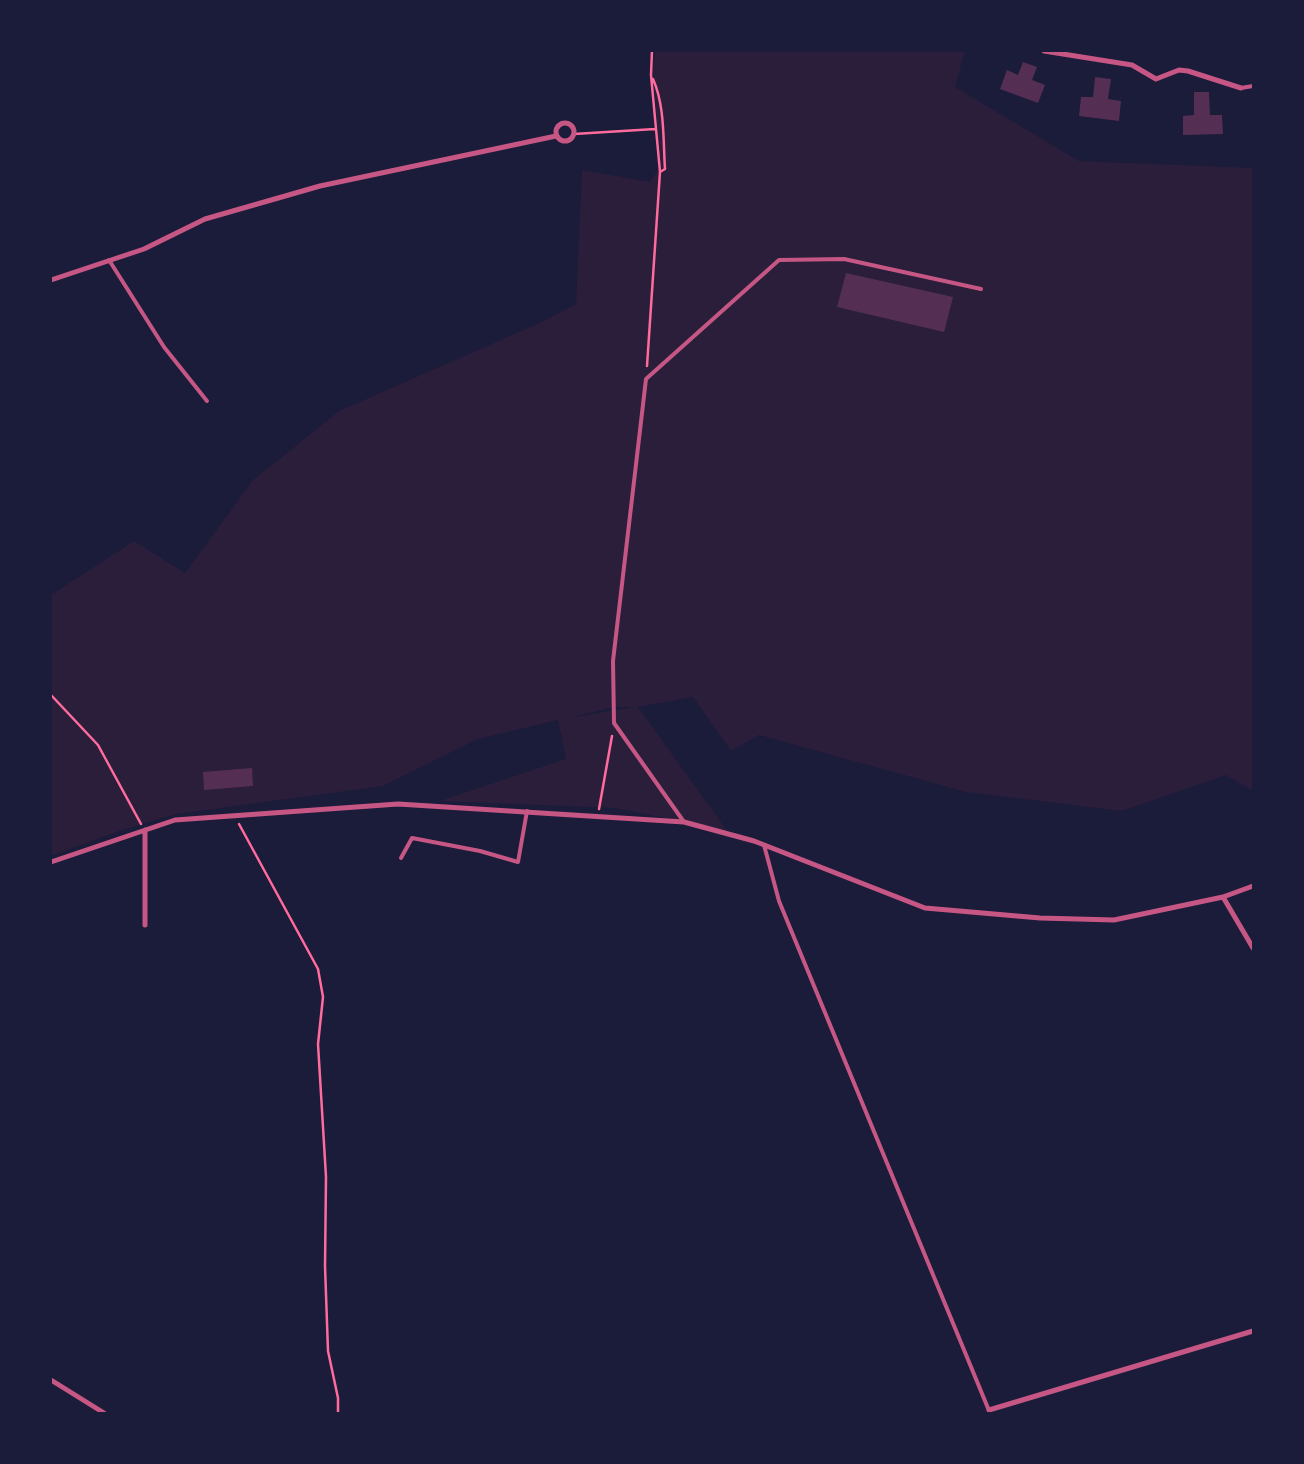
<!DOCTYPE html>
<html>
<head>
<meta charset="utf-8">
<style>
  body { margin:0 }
  #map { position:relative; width:1304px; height:1464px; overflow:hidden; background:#1b1b3a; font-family:Cabin,sans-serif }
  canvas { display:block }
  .frame { position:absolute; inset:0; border:52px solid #1b1b3a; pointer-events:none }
</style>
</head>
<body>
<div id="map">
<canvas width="1304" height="1464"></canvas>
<div class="frame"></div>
</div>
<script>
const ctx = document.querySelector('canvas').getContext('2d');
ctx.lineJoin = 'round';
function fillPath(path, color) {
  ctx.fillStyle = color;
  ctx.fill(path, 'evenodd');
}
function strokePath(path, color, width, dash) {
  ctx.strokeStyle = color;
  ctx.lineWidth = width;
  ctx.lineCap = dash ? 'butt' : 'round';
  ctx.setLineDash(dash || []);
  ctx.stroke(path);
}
fillPath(new Path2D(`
  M655 51H965L955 87 1079 161 1253 168V791L1226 775 1122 811 966 792 759 735 731 751 693 697 638 707 731 836 684 822 615 808 440 801 566 759 558 720 478 739 383 786 176 814 122 830 51 856V595L134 541 185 573 253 480 339 411 544 321 576 304 582 170 650 182 660 167 653 70ZM614 707H634L569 718Z`), '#2a1e3b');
fillPath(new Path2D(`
  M1023 62 1037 67 1032 80 1045 85 1038 103 1000 89 1007 70 1018 75Z
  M1095 77 1111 79 1108 99 1121 101 1119 121 1079 116 1081 97H1093Z
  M1194 92H1209L1210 115H1222L1223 134 1183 135V116L1194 115Z
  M846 273 953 297 944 332 837 307Z
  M252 768 253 786 204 790 203 772Z`), '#542f53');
strokePath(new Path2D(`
  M653 79C665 106 663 139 665 169L660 172
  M574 134 655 129
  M647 366 660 172 651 75 652 51
  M51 695 98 745 141 824
  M599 809 612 736
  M239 824 318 969 323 997 318 1044 326 1177 325 1266 328 1351 338 1398V1413`), '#ff6b9d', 2.5);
strokePath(new Path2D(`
  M1241 88 1253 86
  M109 260 164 347 207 401
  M684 822 614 723 613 661 646 379 779 260 844 259 981 289
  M764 845 779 901 990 1413
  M401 858 412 838 480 851 518 862 527 811`), '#c65784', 4);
strokePath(new Path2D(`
  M1044 51 1132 65 1156 79 1179 70 1188 71 1241 88
  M556 132a9 9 0 1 1 18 0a9 9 0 1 1-18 0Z
  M51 280 144 249 205 219 320 186 556 136
  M145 830V925
  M51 862 175 820 398 804 684 822 754 841 925 908 1040 918 1114 920 1223 897 1253 886
  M1223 897 1253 948
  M51 1380 104 1413
  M989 1410 1253 1331`), '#c65784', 5);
</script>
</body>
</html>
